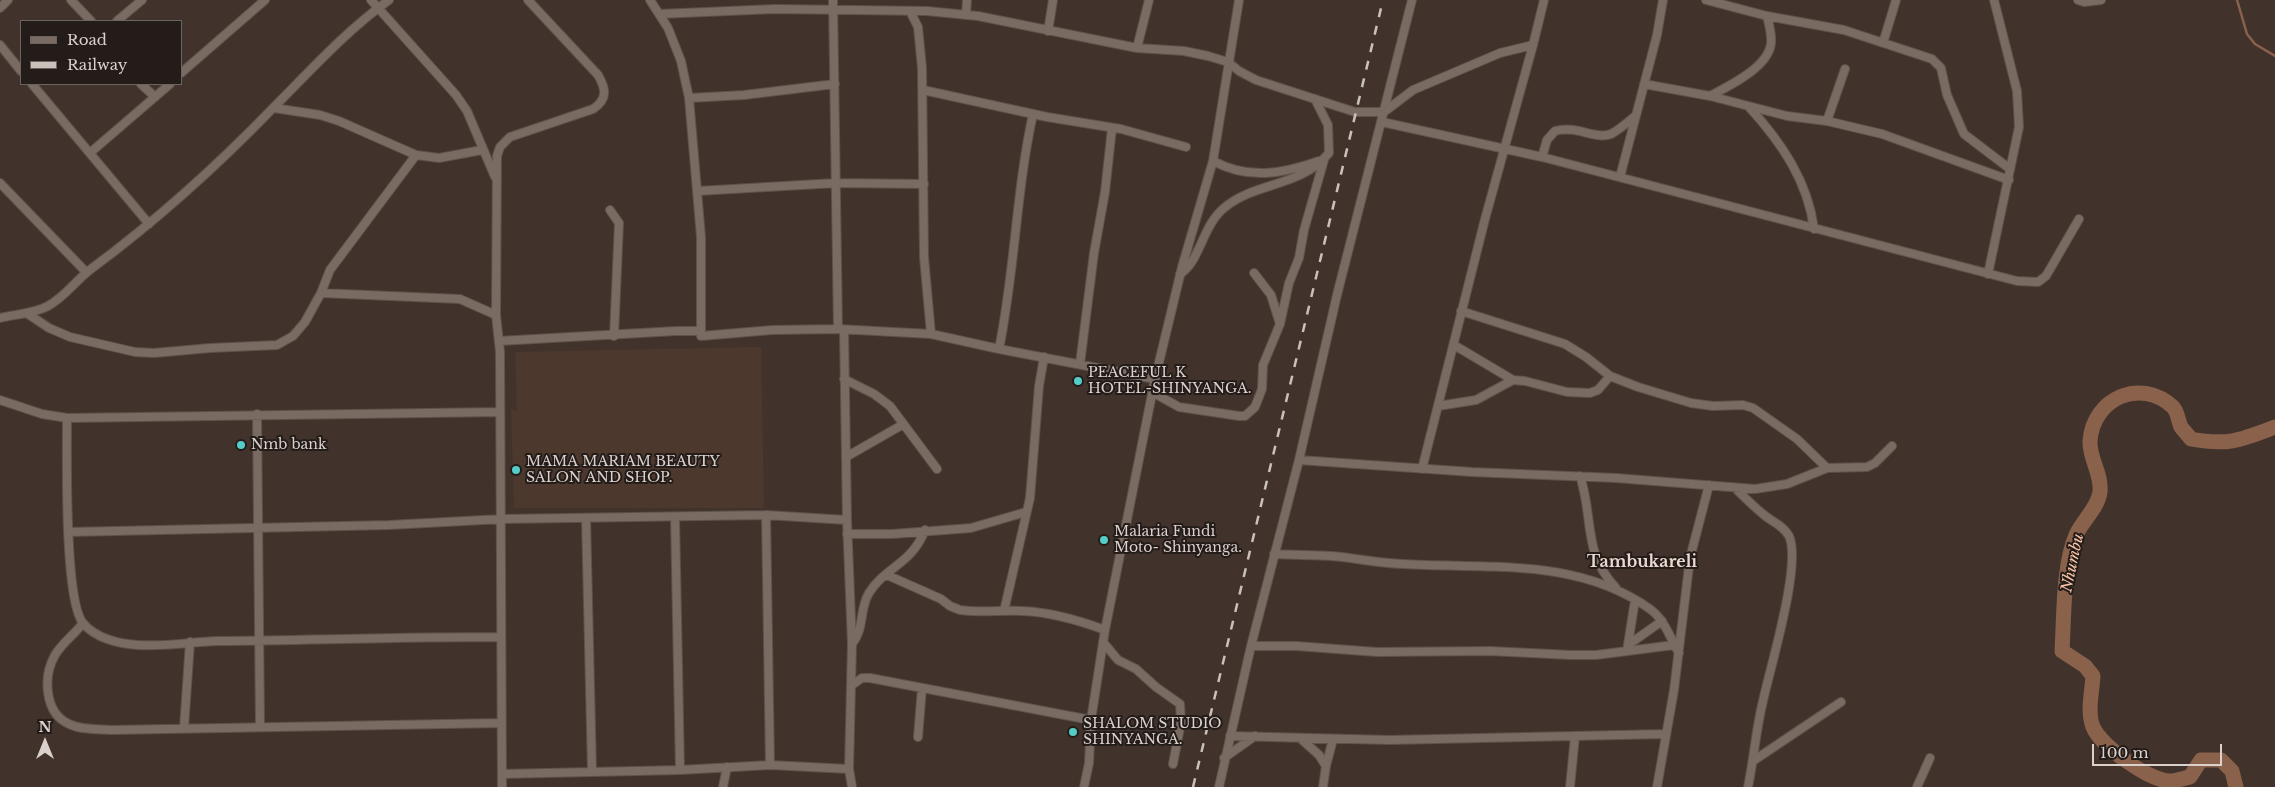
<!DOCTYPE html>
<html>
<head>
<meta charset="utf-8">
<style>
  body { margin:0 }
  #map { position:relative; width:2275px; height:787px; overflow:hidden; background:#41332c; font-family:"Libre Baskerville",serif }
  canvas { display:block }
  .legend { position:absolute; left:20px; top:20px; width:162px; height:65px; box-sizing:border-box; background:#231c19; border:1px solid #6c6461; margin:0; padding:6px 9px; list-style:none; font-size:15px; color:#dad1cc }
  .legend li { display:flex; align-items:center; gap:10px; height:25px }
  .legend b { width:25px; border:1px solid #6c6461 }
  .north { position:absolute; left:20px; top:717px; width:50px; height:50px; -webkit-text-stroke:4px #231c19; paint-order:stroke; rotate:0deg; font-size:14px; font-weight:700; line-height:20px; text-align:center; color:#dad1cc }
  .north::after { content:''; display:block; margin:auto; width:18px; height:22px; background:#dad1cc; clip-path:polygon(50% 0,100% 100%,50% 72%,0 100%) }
  .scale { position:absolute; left:2092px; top:744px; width:130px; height:22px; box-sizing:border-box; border:2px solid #dad1cc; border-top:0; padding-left:6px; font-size:15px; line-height:18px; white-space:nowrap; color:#dad1cc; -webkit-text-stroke:4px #231c19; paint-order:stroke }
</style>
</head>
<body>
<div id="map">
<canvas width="2275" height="787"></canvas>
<ul class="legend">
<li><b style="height:6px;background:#7a6b62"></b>Road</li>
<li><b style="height:6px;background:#cac1bb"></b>Railway</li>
</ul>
<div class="north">N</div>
<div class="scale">100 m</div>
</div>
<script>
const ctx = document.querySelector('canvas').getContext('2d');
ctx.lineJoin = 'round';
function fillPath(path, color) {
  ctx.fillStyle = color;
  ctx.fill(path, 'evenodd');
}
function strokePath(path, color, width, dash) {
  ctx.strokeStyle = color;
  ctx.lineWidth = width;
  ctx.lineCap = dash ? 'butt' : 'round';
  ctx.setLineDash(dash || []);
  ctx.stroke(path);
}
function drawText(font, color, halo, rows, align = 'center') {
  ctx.font = font + ' "Libre Baskerville",serif';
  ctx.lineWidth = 4;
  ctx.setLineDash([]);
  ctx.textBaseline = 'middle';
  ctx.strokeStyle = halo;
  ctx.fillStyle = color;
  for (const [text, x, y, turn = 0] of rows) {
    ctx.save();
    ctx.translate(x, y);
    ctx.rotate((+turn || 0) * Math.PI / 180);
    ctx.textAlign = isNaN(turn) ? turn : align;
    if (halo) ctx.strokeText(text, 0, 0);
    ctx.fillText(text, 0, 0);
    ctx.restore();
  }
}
fillPath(new Path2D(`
  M761 347 764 508H514L511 408 517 411 515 352Z`), '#4d382e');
strokePath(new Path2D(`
  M2237 0 2247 34 2255 44 2275 56`), '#8a614b', 2.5);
strokePath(new Path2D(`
  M2236 787 2232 771 2221 760H2201L2190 777C2184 778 2177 781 2171 781 2150 782 2101 746 2093 727 2087 712 2092 692 2093 676L2085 666 2062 651C2064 619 2063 564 2076 535 2082 521 2098 508 2100 492 2102 474 2089 458 2090 441 2093 398 2141 377 2173 407 2178 412 2178 421 2181 427 2184 431 2188 435 2191 439 2228 446 2241 440 2275 427`), '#8a614b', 15);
const street = new Path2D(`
  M71 0 91 21
  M371 0 456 95 467 111 495 177
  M650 0 668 28 681 61 689 98 701 237V331
  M833 0 838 329
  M1706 0 1767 16 1844 30 1932 59 1941 68 1947 95 1964 134 2010 169
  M2078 0 2084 2 2101 0
  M0 8 8 0
  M910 11 918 27 922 68 924 257 931 334
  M659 14 775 9 927 11 978 16 1137 48 1184 51 1208 56 1228 62 1239 71 1256 80 1355 112H1384L1413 90 1500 53 1533 45
  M966 15 967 0
  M117 21 142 0
  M1048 31 1053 0
  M1883 43 1896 0
  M0 45 21 71
  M1137 48 1149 0
  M181 73 265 0
  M32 84 149 224
  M141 84 155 97
  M1644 84 1710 96 1787 116 1827 121 1882 134 2009 180
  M923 90 1047 117 1121 129 1186 147
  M1710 96C1729 86 1769 67 1771 43 1772 34 1769 25 1767 16
  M689 98 744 95 835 84
  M1749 107C1781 142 1808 181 1814 229
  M274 108 320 115 339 121 416 155 439 158 482 150
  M1827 121 1845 69
  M1382 122 1542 157 2017 281 2038 282 2046 276 2079 219
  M91 152 170 84
  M1542 157 1547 140 1555 131C1577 125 1596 140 1611 134 1619 130 1627 123 1634 117
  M1213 161C1249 180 1282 174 1319 161
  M1620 177 1657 35 1663 0
  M0 183 86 272
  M698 191 836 183 924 184
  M610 210 619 223 614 336
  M1254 273 1271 295 1280 324
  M1180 274C1200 262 1202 226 1224 208 1256 181 1300 188 1329 153L1328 125 1315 99
  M1988 274 2019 127 2017 91 1994 0
  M321 293 460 299 496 315
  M1461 311 1565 344 1586 357 1610 376 1638 387 1691 403 1713 406 1743 405 1753 408 1797 439 1827 468
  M28 314 49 328 70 337 135 352 154 353 210 348 277 345 293 336 305 322 321 293 330 270 416 155
  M0 318C16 314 33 314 48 306 65 297 75 281 91 269 156 221 218 165 275 106 312 69 346 31 389 0
  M844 330 847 520 852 644 849 769 852 787
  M499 341 676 331H701V336L772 330 838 329 931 334 999 349 1155 379
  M1454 345 1513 380
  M999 349C1015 271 1016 191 1033 114
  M1080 364 1094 253 1105 192 1112 128
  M844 379 874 394 890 406 937 469
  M1152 392 1179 407 1239 416H1245L1255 407 1262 389 1263 365 1280 324 1289 283 1299 258 1304 230 1324 160
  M0 400 42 414 67 418 500 412
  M1438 406 1476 400 1513 380 1525 381 1567 392 1590 393 1598 390 1610 376
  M257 414 260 727
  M67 418C67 455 64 600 83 623 95 638 119 644 138 645 163 647 191 642 217 641 311 640 405 637 500 637
  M846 457 902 425
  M1299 460 1472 472 1616 478 1755 489 1787 484 1827 468 1867 467 1875 463 1892 446
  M1422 469 1485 219 1533 45 1544 0
  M1580 476C1594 518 1582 552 1616 588
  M1735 488C1744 497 1753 506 1763 514 1772 522 1783 525 1789 536 1802 564 1770 668 1763 701 1756 729 1754 758 1748 787
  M766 515 770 765
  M675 517 680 770
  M586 518 592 771
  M69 532 389 525 502 519 766 515 847 520
  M847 534H892L971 528 1026 512
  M1274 554C1293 555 1312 555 1331 556 1355 558 1379 563 1403 564 1487 569 1577 557 1650 609 1665 620 1670 638 1679 653
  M887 575 941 599 950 606 960 610C981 613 1001 610 1022 611 1051 612 1078 620 1105 630
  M1004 611 1030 498 1039 386 1044 357
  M83 623C75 634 62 643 55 655 43 676 44 713 69 724 81 730 97 729 111 730L501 723
  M1103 642 1118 660 1136 669 1156 687 1180 704 1181 722 1173 764
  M852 644C865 628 859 609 869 593 885 567 912 564 925 530
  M1628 645 1662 621
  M1251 646H1296L1377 652 1490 651 1571 655H1596L1674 645
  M1627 651 1635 600
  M852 685 862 678H870L1091 720
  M184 728 190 642
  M1230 736 1390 740 1665 734
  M918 737 922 688
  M1300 738 1319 755 1326 766 1323 787
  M1224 758 1255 736
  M1753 761 1841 702
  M1326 766 1333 739
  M502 774 680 770 770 765 849 769
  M502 787 500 352 496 315 497 156 500 147 510 137 593 109C608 99 606 89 598 75L528 0
  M723 787 727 767
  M1084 787 1089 763 1091 720 1105 630 1155 379 1182 267 1213 161 1239 0
  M1219 787 1251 646 1299 460 1337 295 1412 0
  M1570 787 1575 736
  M1657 787 1674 690 1690 558 1709 485
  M1917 787 1930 758`);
strokePath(street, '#5d524b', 10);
strokePath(street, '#7a6b62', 8);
strokePath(new Path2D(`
  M1193 787 1383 0`), '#cac1bb', 2.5, [9, 9]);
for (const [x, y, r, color] of [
  [1078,381,5,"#54cdc8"],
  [241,445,5,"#54cdc8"],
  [516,470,5,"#54cdc8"],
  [1104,540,5,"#54cdc8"],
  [1073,732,5,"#54cdc8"]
]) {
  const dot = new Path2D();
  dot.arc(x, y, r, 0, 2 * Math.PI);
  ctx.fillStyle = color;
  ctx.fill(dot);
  strokePath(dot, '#231c19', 2);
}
drawText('14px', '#dad1cc', '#231c19', [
  ["PEACEFUL K",1088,373],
  ["HOTEL-SHINYANGA.",1088,389],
  ["Nmb bank",251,445],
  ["MAMA MARIAM BEAUTY",526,462],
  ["SALON AND SHOP.",526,478],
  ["Malaria Fundi",1114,532],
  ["Moto- Shinyanga.",1114,548],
  ["SHALOM STUDIO",1083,724],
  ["SHINYANGA.",1083,740]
], 'left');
drawText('italic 15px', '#fac3a6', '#231c19', [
  ["Nhumbu",2073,563,-78]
]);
drawText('bold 16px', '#ebd8cf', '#231c19', [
  ["Tambukareli",1642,562]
]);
</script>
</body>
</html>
